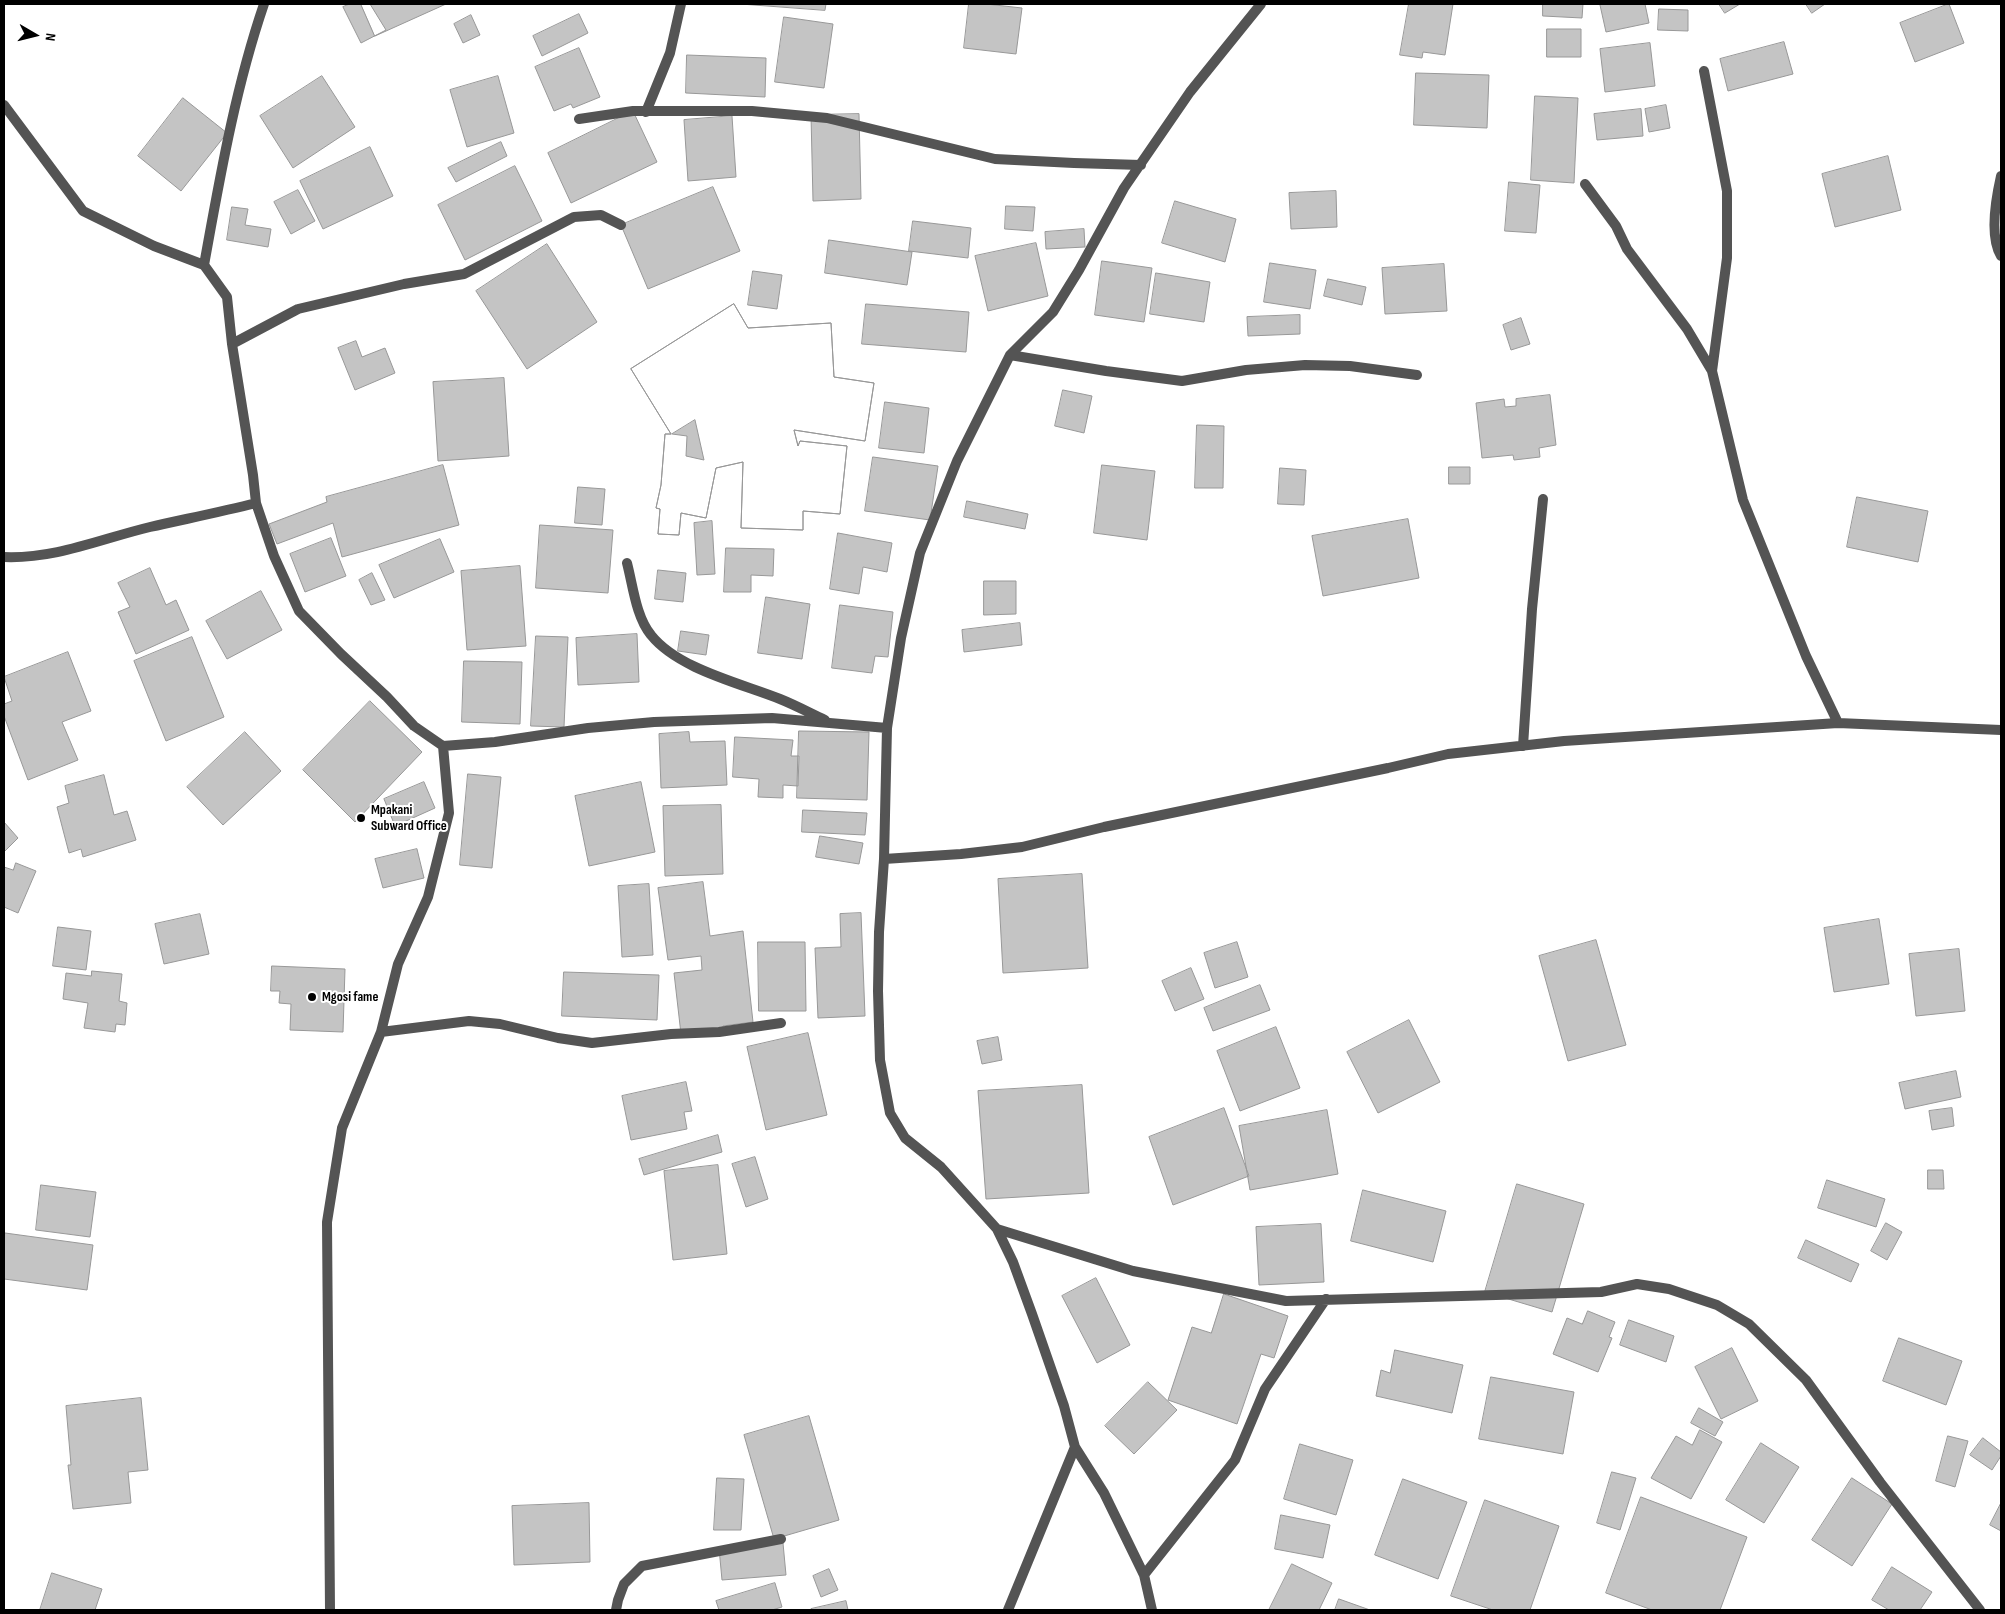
<!DOCTYPE html>
<html>
<head>
<meta charset="utf-8">
<style>
  body { margin:0 }
  #map { position:relative; width:2005px; height:1614px; overflow:hidden; background:#fff; font-family:"Sofia Sans Condensed",sans-serif }
  canvas { display:block }
  .frame { position:absolute; inset:0; border:5px solid #000; pointer-events:none }
  .north { position:absolute; left:10px; top:10px; width:50px; height:50px; -webkit-text-stroke:4px #fff; paint-order:stroke; rotate:98deg; font-size:14px; font-weight:700; line-height:20px; text-align:center; color:#000 }
  .north::after { content:''; display:block; margin:auto; width:18px; height:22px; background:#000; clip-path:polygon(50% 0,100% 100%,50% 72%,0 100%) }
</style>
</head>
<body>
<div id="map">
<canvas width="2005" height="1614"></canvas>
<div class="frame"></div>
<div class="north">N</div>
</div>
<script>
const ctx = document.querySelector('canvas').getContext('2d');
ctx.lineJoin = 'round';
function fillPath(path, color) {
  ctx.fillStyle = color;
  ctx.fill(path, 'evenodd');
}
function strokePath(path, color, width, dash) {
  ctx.strokeStyle = color;
  ctx.lineWidth = width;
  ctx.lineCap = dash ? 'butt' : 'round';
  ctx.setLineDash(dash || []);
  ctx.stroke(path);
}
function drawText(font, color, halo, rows, align = 'center') {
  ctx.font = font + ' "Sofia Sans Condensed",sans-serif';
  ctx.lineWidth = 4;
  ctx.setLineDash([]);
  ctx.textBaseline = 'middle';
  ctx.strokeStyle = halo;
  ctx.fillStyle = color;
  for (const [text, x, y, turn = 0] of rows) {
    ctx.save();
    ctx.translate(x, y);
    ctx.rotate((+turn || 0) * Math.PI / 180);
    ctx.textAlign = isNaN(turn) ? turn : align;
    if (halo) ctx.strokeText(text, 0, 0);
    ctx.fillText(text, 0, 0);
    ctx.restore();
  }
}
const building = new Path2D(`
  M350 4H370L386 30 361 43 343 7Z
  M361 4H446L375 36Z
  M741 4H826L825 10Z
  M969 4H986L1022 8 1016 54 964 48Z
  M1409 4H1453L1445 55 1423 52 1422 58 1400 55Z
  M1543 4H1583L1582 18 1543 16Z
  M1605 4H1645L1649 23 1606 32 1600 5Z
  M1719 4H1740L1725 13Z
  M1806 4H1825L1812 13Z
  M1949 4 1964 43 1915 62 1900 23Z
  M1659 9 1688 10V31L1658 30Z
  M579 14 588 33 542 56 533 36Z
  M471 15 480 35 463 43 454 24Z
  M784 17 833 24 824 88 775 82Z
  M1547 29H1581V57H1547Z
  M1784 42 1793 74 1728 91 1720 59Z
  M1650 43 1655 86 1605 92 1600 49Z
  M579 48 600 97 573 108 571 104 554 111 535 67Z
  M687 55 766 58 765 97 686 93Z
  M1416 73 1489 75 1487 128 1414 125Z
  M322 76 355 127 293 168 260 116Z
  M498 76 514 133 467 147 450 90Z
  M1535 96 1578 98 1574 183 1531 180Z
  M183 98 227 133 181 191 138 156Z
  M1666 105 1670 128 1649 132 1645 109Z
  M1641 109 1643 136 1597 140 1594 114Z
  M633 111 657 162 571 203 548 153Z
  M859 114 861 199 813 201 811 115Z
  M732 116 736 177 688 181 684 120Z
  M501 142 507 156 456 182 448 168Z
  M370 147 393 196 323 229 300 181Z
  M1888 156 1901 210 1835 227 1822 174Z
  M515 166 542 221 465 260 438 205Z
  M1509 182 1540 185 1536 233 1505 231Z
  M713 187 740 251 648 289 621 225Z
  M298 190 315 221 291 234 274 202Z
  M1336 191 1337 227 1291 229 1289 193Z
  M1175 201 1236 219 1225 262 1162 243Z
  M1006 206 1035 207 1033 231 1005 229Z
  M232 207 248 209 245 225 271 229 268 247 227 240Z
  M913 221 971 228 968 258 909 251Z
  M1084 229 1085 247 1046 249 1045 232Z
  M829 240 912 252 907 285 825 273Z
  M1036 243 1048 296 988 311 975 256Z
  M547 244 597 322 527 369 476 291Z
  M1102 261 1152 268 1144 322 1095 315Z
  M1270 263 1316 270 1310 309 1264 302Z
  M1444 264 1447 311 1385 314 1382 268Z
  M753 271 782 275 777 309 748 305Z
  M1156 273 1210 282 1204 322 1150 314Z
  M1328 279 1366 287 1362 305 1324 296Z
  M734 304 748 328 831 323 834 377 874 383 865 441 794 430 798 446 800 441 847 446 840 514 803 511V530L741 528 743 462 716 468 706 518 681 513 679 535 658 534 660 509 656 508 661 485 665 434H671L631 369ZM695 420 704 460 686 456 687 436 672 434Z
  M734 304 748 328 831 323 834 377 874 383 865 441 794 430 798 446 800 441 847 446 840 514 803 511V530L741 528 743 462 716 468 706 518 681 513 679 535 658 534 660 509 656 508 661 485 665 434H671L631 369Z
  M866 304 969 312 966 352 862 344Z
  M1300 315V334L1248 336 1247 317Z
  M1521 318 1530 344 1511 350 1503 325Z
  M356 341 362 357 385 348 395 373 355 390 338 348Z
  M504 378 509 456 438 461 433 382Z
  M1063 390 1092 396 1084 433 1055 426Z
  M1550 395 1556 445 1539 448 1540 457 1514 460 1513 455 1482 458 1476 403 1504 399 1505 407 1516 406V399Z
  M885 402 929 408 924 453 879 448Z
  M1197 425 1224 426 1223 488H1195Z
  M873 457 938 466 930 520 865 511Z
  M443 465 459 525 342 557 333 523 277 544 269 524 327 502 326 497Z
  M1102 465 1155 471 1147 540 1094 533Z
  M1449 467H1470V484H1449Z
  M1280 468 1306 470 1304 505 1278 504Z
  M578 487 605 489 602 525 575 523Z
  M1857 497 1928 511 1918 562 1847 547Z
  M967 501 1028 514 1025 529 964 517Z
  M1408 519 1419 578 1323 596 1312 536Z
  M712 521 715 574 697 575 694 523Z
  M540 525 613 530 608 593 536 588Z
  M838 533 892 543 887 572 863 567 859 594 830 589Z
  M331 538 346 576 305 592 290 554Z
  M440 539 454 572 394 598 379 565Z
  M726 548 774 549 773 576 751 575V592H724Z
  M520 566 526 646 467 650 461 571Z
  M150 568 166 605 176 600 189 630 136 654 118 612 130 607 118 583Z
  M658 570 686 573 683 602 655 599Z
  M372 573 385 600 371 605 359 580Z
  M984 581H1016V614L984 615Z
  M261 591 282 630 227 659 206 621Z
  M766 597 810 604 802 659 758 653Z
  M840 605 893 612 888 657 875 656 872 673 832 668Z
  M1020 623 1022 645 964 652 962 630Z
  M681 631 709 635 706 655 678 651Z
  M637 634 639 682 578 685 576 638Z
  M536 636 568 637 564 727 531 726Z
  M192 637 224 717 166 741 134 661Z
  M68 652 91 711 62 722 78 760 28 780 4 716V704L12 701 4 677Z
  M464 661 522 662 520 724 462 722Z
  M370 701 422 752 355 822 303 770Z
  M799 731 869 732 867 800 797 798Z
  M245 732 281 771 223 825 187 787Z
  M689 732 690 742 725 741 727 785 661 788 659 734Z
  M735 737 793 740 791 756H799L798 786 783 785V798L758 797 759 779 733 777Z
  M468 774 501 777 492 868 460 865Z
  M104 775 114 815 127 811 136 840 83 857 81 849 69 853 57 807 69 803 65 786Z
  M424 782 435 808 395 826 384 799Z
  M641 782 655 852 589 866 575 796Z
  M721 805 723 874 665 876 663 806Z
  M803 810 867 813 865 835 802 832Z
  M4 822 18 838 4 852Z
  M820 836 863 843 859 864 816 857Z
  M417 849 424 878 383 888 375 859Z
  M16 863 36 871 18 913 4 907V867L13 870Z
  M1082 874 1088 968 1003 973 998 879Z
  M703 882 710 936 743 931 753 1022 723 1026V1029L681 1034 674 973 702 970 701 956 668 960 658 888Z
  M649 884 653 955 622 957 618 886Z
  M861 913 865 1016 818 1018 815 948 841 947 840 914Z
  M200 914 209 954 164 964 155 924Z
  M1879 919 1889 984 1834 992 1824 928Z
  M58 927 91 931 86 970 53 966Z
  M1596 940 1626 1045 1568 1061 1539 956Z
  M758 942H805L806 1011H759Z
  M1237 942 1248 977 1215 988 1204 953Z
  M1959 949 1965 1011 1916 1016 1909 954Z
  M272 966 345 969 343 1032 290 1030 291 1004 279 1003 280 991H271Z
  M1191 968 1204 999 1175 1011 1162 981Z
  M92 971 122 974 119 1001 127 1003 125 1025 116 1024 115 1032 84 1028 88 1003 63 999 66 973 91 976Z
  M564 972 659 975 657 1020 562 1016Z
  M1260 985 1270 1010 1213 1031 1204 1008Z
  M1409 1020 1440 1082 1378 1113 1347 1052Z
  M1276 1027 1300 1088 1240 1111 1217 1051Z
  M808 1033 827 1115 766 1130 747 1047Z
  M998 1037 1002 1060 982 1064 977 1041Z
  M1956 1071 1961 1097 1905 1109 1899 1083Z
  M686 1082 692 1111 684 1112 687 1129 631 1140 622 1096Z
  M1082 1085 1089 1193 986 1199 978 1091Z
  M1224 1108 1249 1176 1173 1205 1149 1137Z
  M1952 1108 1954 1126 1932 1130 1929 1111Z
  M1327 1110 1338 1174 1250 1190 1239 1126Z
  M718 1135 722 1152 644 1175 639 1159Z
  M755 1157 768 1199 746 1207 732 1164Z
  M718 1165 727 1254 673 1260 664 1171Z
  M1928 1170H1943L1944 1189H1928Z
  M1827 1180 1885 1199 1876 1227 1818 1208Z
  M1517 1184 1584 1204 1552 1312 1485 1292Z
  M41 1185 96 1192 90 1237 36 1230Z
  M1363 1190 1446 1211 1433 1262 1351 1241Z
  M1886 1223 1902 1232 1887 1260 1871 1251Z
  M1321 1224 1324 1282 1259 1285 1256 1227Z
  M5 1233 93 1245 87 1290 4 1279Z
  M1806 1240 1859 1264 1851 1282 1798 1258Z
  M1096 1278 1130 1345 1097 1363 1062 1296Z
  M1224 1294 1288 1316 1274 1358 1261 1354 1237 1424 1168 1400 1192 1327 1211 1333Z
  M1588 1311 1615 1322 1609 1337 1612 1338 1598 1372 1553 1354 1567 1318 1582 1324Z
  M1629 1320 1674 1336 1666 1362 1620 1345Z
  M1899 1338 1962 1361 1946 1405 1883 1381Z
  M1732 1348 1758 1401 1721 1419 1695 1367Z
  M1395 1350 1463 1365 1452 1413 1376 1396 1381 1370 1390 1373Z
  M1491 1377 1574 1392 1563 1454 1479 1439Z
  M1148 1382 1177 1410 1134 1454 1105 1426Z
  M141 1398 148 1470 128 1472 131 1503 73 1509 68 1465H71L66 1406Z
  M1699 1408 1723 1422 1715 1436 1691 1423Z
  M809 1416 839 1520 774 1539 744 1435Z
  M1700 1430 1722 1442 1691 1499 1651 1478 1676 1436 1692 1445Z
  M1948 1436 1968 1441 1955 1487 1936 1481Z
  M1983 1438 2001 1452V1456L1992 1470 1970 1455Z
  M1761 1443 1799 1467 1764 1523 1726 1500Z
  M1300 1444 1353 1460 1336 1515 1284 1499Z
  M1612 1472 1636 1478 1620 1530 1597 1523Z
  M717 1478 744 1479 741 1530H714Z
  M1852 1478 1892 1504 1852 1566 1812 1540Z
  M1403 1479 1467 1502 1438 1579 1375 1555Z
  M1641 1497 1747 1537 1720 1610H1652L1606 1593Z
  M1485 1500 1559 1526 1530 1610H1493L1451 1596Z
  M589 1503 590 1562 514 1565 512 1506Z
  M2001 1503V1531L1990 1525Z
  M1281 1515 1330 1525 1323 1558 1275 1549Z
  M783 1543 786 1575 722 1580 719 1548Z
  M1292 1564 1332 1583 1319 1610H1269Z
  M1892 1567 1932 1592 1920 1610H1889L1872 1600Z
  M829 1569 838 1590 821 1597 813 1576Z
  M52 1573 102 1589 95 1610H40Z
  M775 1583 782 1607 772 1610H719L716 1601Z
  M1339 1599 1370 1610H1335Z
  M846 1601 848 1610H811V1609Z`);
fillPath(building, '#c4c4c4');
strokePath(building, '#989898', 1);
strokePath(new Path2D(`
  M1704 71 1727 191V258L1712 371
  M4 105 83 211 154 246 204 265 227 297 232 344 253 475 256 503 274 556 299 611 341 654 387 697 414 726 443 746 449 813 428 897 398 964 381 1032 342 1128 327 1222 330 1610
  M646 112 670 53 681 4
  M579 119 633 111H752L827 118 995 159 1074 163 1141 165
  M2001 176C1996 198 1989 236 2001 256
  M1585 184 1616 226 1627 249 1687 329 1712 371 1743 500 1806 656 1838 723
  M204 265C220 177 235 89 264 4
  M232 344 298 309 404 284 464 274 574 217 601 215 621 225
  M1010 355 1106 371 1182 381 1246 370 1305 365 1350 366 1417 375
  M4 557C56 559 100 539 150 527 185 519 221 512 256 503
  M627 563C633 586 636 617 651 635 678 669 740 683 780 699 795 705 810 713 825 720
  M443 746 495 742 588 728 654 722 772 718 887 728
  M1523 746 1532 609 1543 499
  M884 859 961 854 1022 847 1104 827 1388 768 1448 754 1564 741 1838 723 2001 730
  M381 1032 469 1021 500 1024 558 1038 592 1043 671 1034 719 1032 781 1023
  M997 1229 1133 1271 1286 1301 1601 1292 1637 1284 1669 1289 1717 1305 1749 1324 1806 1380 1880 1482 1980 1610
  M1144 1575 1235 1460 1265 1389 1326 1299
  M616 1610 618 1600 624 1584 642 1566 781 1539
  M1008 1610 1075 1447
  M1152 1610 1144 1575 1104 1493 1075 1447 1064 1406 1032 1314 1013 1262 997 1229 941 1167 905 1138 890 1113 880 1060 878 991 879 932 884 859 887 728 901 638 920 553 957 461 1010 355 1053 312 1079 270 1124 188 1190 92 1261 4`), '#545454', 10);
for (const [x, y, r, color] of [
  [361,818,5,"#000"],
  [312,997,5,"#000"]
]) {
  const dot = new Path2D();
  dot.arc(x, y, r, 0, 2 * Math.PI);
  ctx.fillStyle = color;
  ctx.fill(dot);
  strokePath(dot, '#fff', 2);
}
drawText('bold 14px', '#000', '#fff', [
  ["Mpakani",371,810],
  ["Subward Office",371,826],
  ["Mgosi fame",322,997]
], 'left');
</script>
</body>
</html>
